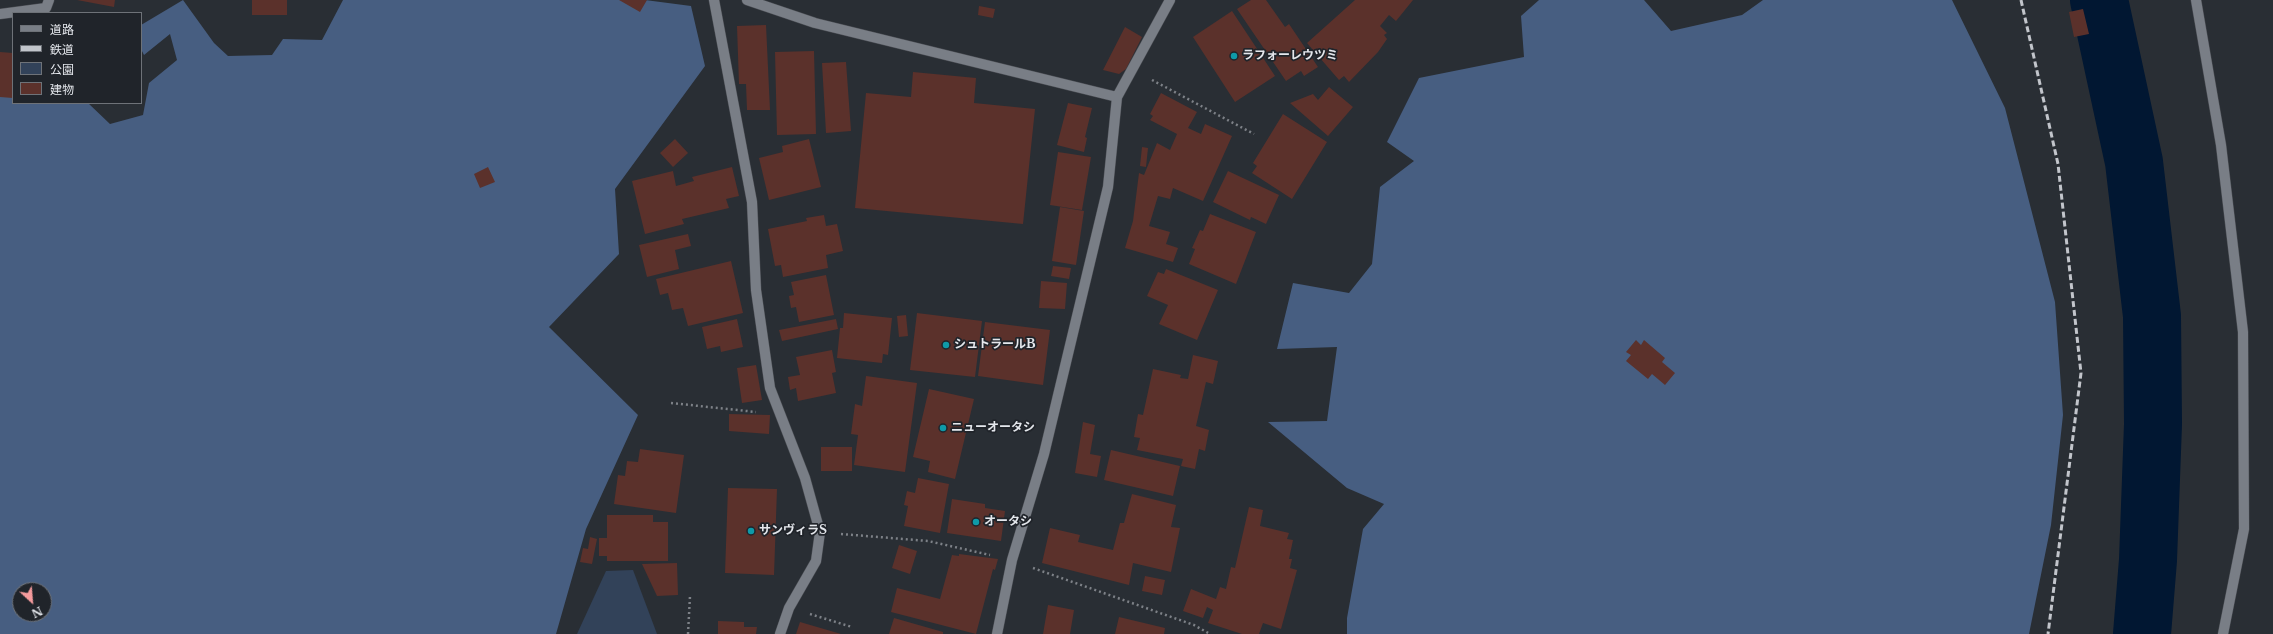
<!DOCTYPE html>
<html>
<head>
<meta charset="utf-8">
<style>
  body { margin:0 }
  #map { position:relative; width:2273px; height:634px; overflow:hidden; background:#292e34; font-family:"Libre Baskerville","Noto Sans JP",serif }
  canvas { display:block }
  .legend { position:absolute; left:12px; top:12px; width:130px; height:92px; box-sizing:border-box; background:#20242a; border:1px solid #6e7278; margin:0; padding:5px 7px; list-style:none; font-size:12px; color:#e4e7ec }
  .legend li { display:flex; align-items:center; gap:8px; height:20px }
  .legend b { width:20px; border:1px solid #6e7278 }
  .north { position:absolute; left:12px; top:582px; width:40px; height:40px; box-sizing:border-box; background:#20242a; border:1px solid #6e7278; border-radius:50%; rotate:154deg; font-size:11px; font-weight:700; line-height:16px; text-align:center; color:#e4e7ec }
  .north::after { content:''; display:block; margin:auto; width:14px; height:18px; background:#f59b9d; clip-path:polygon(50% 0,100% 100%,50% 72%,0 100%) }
</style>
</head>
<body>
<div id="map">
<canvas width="2273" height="634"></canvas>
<ul class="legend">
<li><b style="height:5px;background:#797e86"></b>道路</li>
<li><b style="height:5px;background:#c2c5cb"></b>鉄道</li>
<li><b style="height:11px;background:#324259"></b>公園</li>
<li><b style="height:11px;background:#5b312b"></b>建物</li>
</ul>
<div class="north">N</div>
</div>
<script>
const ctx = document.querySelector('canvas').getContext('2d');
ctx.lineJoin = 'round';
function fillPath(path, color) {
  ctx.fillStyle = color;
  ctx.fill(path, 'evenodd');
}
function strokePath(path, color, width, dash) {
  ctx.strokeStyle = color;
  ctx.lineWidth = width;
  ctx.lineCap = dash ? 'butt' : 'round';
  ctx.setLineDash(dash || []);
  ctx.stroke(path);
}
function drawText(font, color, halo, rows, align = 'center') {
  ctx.font = font + ' "Libre Baskerville","Noto Sans JP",serif';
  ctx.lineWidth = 3.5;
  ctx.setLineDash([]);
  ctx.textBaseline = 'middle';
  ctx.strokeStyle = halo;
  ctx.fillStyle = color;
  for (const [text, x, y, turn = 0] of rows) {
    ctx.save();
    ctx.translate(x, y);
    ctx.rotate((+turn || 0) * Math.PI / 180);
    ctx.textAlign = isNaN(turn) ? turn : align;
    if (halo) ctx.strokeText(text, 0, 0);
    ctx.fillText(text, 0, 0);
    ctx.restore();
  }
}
fillPath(new Path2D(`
  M633 570 657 634H577L606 571Z`), '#324259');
fillPath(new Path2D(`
  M183 0 214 43 228 56 272 55 283 39 322 40 343 0H645L691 6 705 66 615 189 619 254 549 327 638 415 586 529 556 634H0V94H13V103H88L110 124 143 115 149 83 177 60 170 34 144 55 141 49V25ZM20 590H44V614H20Z
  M1539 0H1644L1671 31 1742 15 1763 0H1952L2005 108 2055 302 2063 415 2051 525 2029 634H1347V618L1363 529 1384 504 1347 488 1268 422 1327 421 1337 347 1277 349 1293 283 1349 293 1372 264 1380 187 1414 161 1387 142 1419 78 1524 57 1521 16Z`), '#475e81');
strokePath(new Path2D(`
  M2099 0 2134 162 2152 316 2153 424 2148 560 2142 634`), '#011732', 58);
fillPath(new Path2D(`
  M77 0H115L114 7Z
  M252 0H287V15H252Z
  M619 0H647L640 12Z
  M1251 0H1266L1285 27 1289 24 1318 67 1304 76 1301 71 1286 81 1237 9Z
  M1355 0H1413L1396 21 1389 15 1380 26 1387 33 1384 35 1387 39 1378 52 1349 82 1344 76 1339 80 1307 43Z
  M979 6 995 9 993 18 978 15Z
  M2083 9 2089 34 2074 37 2069 12Z
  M1232 11 1275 76 1235 102 1193 37Z
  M766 25 770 110H747L746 84H739L737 26Z
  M1125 27 1142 37 1126 69 1119 74 1103 70Z
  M814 51 816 134 777 135 775 52Z
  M0 52 13 53V98L0 97Z
  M846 62 851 131 826 133 822 63Z
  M913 72 976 78 974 103 1035 109 1023 224 855 208 866 93 911 97Z
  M1329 87 1353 107 1328 136 1290 103 1313 94 1318 100Z
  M1161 93 1197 112 1188 128 1201 134 1205 124 1232 136 1203 201 1173 188 1170 199 1158 196 1149 226 1170 232 1166 244 1178 248 1173 262 1125 248 1133 221 1139 173 1144 175 1157 143 1170 150 1177 134 1150 120 1153 116 1150 114Z
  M1068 103 1092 108 1085 137 1087 138 1084 152 1057 145Z
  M1283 114 1327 142 1292 199 1252 173 1257 166 1253 163Z
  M675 139 688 153 673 167 660 153Z
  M809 139 821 187 769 200 759 158 783 152 782 146Z
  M1142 147 1148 148 1146 167 1140 166Z
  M1058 152 1091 157 1082 210 1050 205Z
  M488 167 495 182 480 188 474 174Z
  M732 167 739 196 726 199 729 208 682 219 684 224 645 234 632 181 673 171 676 186 694 181 692 177Z
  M1228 171 1279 195 1266 224 1251 217 1250 220 1213 202Z
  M1060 207 1084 211 1076 265 1052 261Z
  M1210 214 1256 232 1236 284 1189 264 1195 249 1192 248 1200 230 1203 231Z
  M824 215 826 226 837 224 843 251 826 255 828 268 783 277 781 265 775 266 768 229 807 221 806 218Z
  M688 234 691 246 675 250 679 269 647 277 639 245Z
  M731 261 743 313 688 326 683 308 672 310 668 293 660 295 656 279Z
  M1053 266 1071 268 1069 279 1051 276Z
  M1166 269 1218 290 1197 340 1159 324 1168 305 1147 296 1158 272 1164 274Z
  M826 275 834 315 799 322 796 307 791 308 789 296 794 295 791 282Z
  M1041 281 1067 283 1065 309 1039 308Z
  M844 313 892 318 888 355 883 354 882 363 837 358 840 328H843Z
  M917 313 982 321 975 377 910 370Z
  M906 315 908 336 899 337 897 316Z
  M737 319 743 347 721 352 720 346 707 349 702 327Z
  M836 319 838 329 782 341 779 330Z
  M985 322 1050 330 1043 385 978 376Z
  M1636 340 1641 345 1644 340 1665 358 1662 362 1675 373 1665 385 1652 374 1648 379 1626 361 1631 355 1626 352Z
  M832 350 836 372 832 373 836 393 798 401 796 388 790 390 788 377 800 375 796 357Z
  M1193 355 1218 361 1213 384 1206 382 1196 426 1209 430 1205 451 1199 449 1195 469 1181 466 1183 459 1137 450 1140 438 1134 437 1138 414 1143 415 1153 369 1181 375 1180 378 1188 379Z
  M756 365 762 400 742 403 737 368Z
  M866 376 917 383 905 472 854 465 858 435 851 434 855 404 862 406Z
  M929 389 974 399 955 479 928 472 930 461 913 457Z
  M729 414 770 415 769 434 729 431Z
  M1083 422 1095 425 1090 454 1101 456 1097 477 1075 473Z
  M821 447H852V471H821Z
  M640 449 684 455 676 513 614 504 618 475 625 476 627 461 638 462Z
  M1111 450 1180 466 1173 496 1104 480Z
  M918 478 949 484 940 533 904 526 908 506 904 505 907 491 915 493Z
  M728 488 777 489 774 575 725 573Z
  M1132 494 1176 505 1171 527 1180 528 1171 572 1133 563 1129 585 1042 563 1050 528 1080 535 1078 542 1113 550 1120 523H1124Z
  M952 499 985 504V508L1005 511 1001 541 947 533Z
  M1249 507 1263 510 1260 526 1289 533 1287 539 1293 540 1289 559H1292L1290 568 1297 570 1281 629 1263 623 1259 634H1242L1208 623 1213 610 1207 607 1203 618 1183 611 1191 589 1216 599 1220 587 1226 589 1231 567 1235 568Z
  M607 515H653V522H668V561H607V556H599V538H607Z
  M590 537 597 539 592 564 580 562 583 548 588 549Z
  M899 545 917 551 910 574 892 568Z
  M959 554 998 559 995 570 993 569 976 634 891 612 897 588 940 599 952 555 959 556Z
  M677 563 678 595 657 596 642 564Z
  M1145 576 1165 580 1162 595 1142 591Z
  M1048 605 1074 610 1070 634H1043Z
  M1119 617 1165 628 1164 634H1115Z
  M894 618 943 632V634H889Z
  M718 621 744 622V627H757L756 634H718Z
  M800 622 841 634H796Z`), '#5b312b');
const street = new Path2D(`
  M714 0 752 202 756 290 770 388 805 478 820 532 816 561 789 608 780 634
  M747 0 815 23 1117 97 1170 0
  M0 14 46 8 49 0
  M997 634 1012 560 1044 454 1108 187 1117 97`);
const secondary = new Path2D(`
  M2196 0 2221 145 2243 332 2244 529 2223 634`);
strokePath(street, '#494c52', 11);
strokePath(secondary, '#494c52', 11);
strokePath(new Path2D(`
  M1152 80 1254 134
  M671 403 756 412
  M841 534 928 541 990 555
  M1033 568 1194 625 1210 634
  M810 614 852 627
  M688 634 690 596`), '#7d8187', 2.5, [2, 3]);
strokePath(street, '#797e86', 10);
strokePath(secondary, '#797e86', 10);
strokePath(new Path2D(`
  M2021 0 2058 164 2081 373 2048 634`), '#c2c5cb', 3, [6, 3]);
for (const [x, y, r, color] of [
  [1234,56,4,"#0f9aa8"],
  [946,345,4,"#0f9aa8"],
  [943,428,4,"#0f9aa8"],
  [976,522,4,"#0f9aa8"],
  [751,531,4,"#0f9aa8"]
]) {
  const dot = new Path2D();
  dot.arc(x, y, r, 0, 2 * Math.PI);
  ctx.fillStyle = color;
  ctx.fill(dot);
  strokePath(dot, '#20242a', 1.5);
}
drawText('bold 12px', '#e4e7ec', '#20242a', [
  ["ラフォーレウツミ",1242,56],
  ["シュトラールB",954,345],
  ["ニューオータシ",951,428],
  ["オータシ",984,522],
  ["サンヴィラS",759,531]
], 'left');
</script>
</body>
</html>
